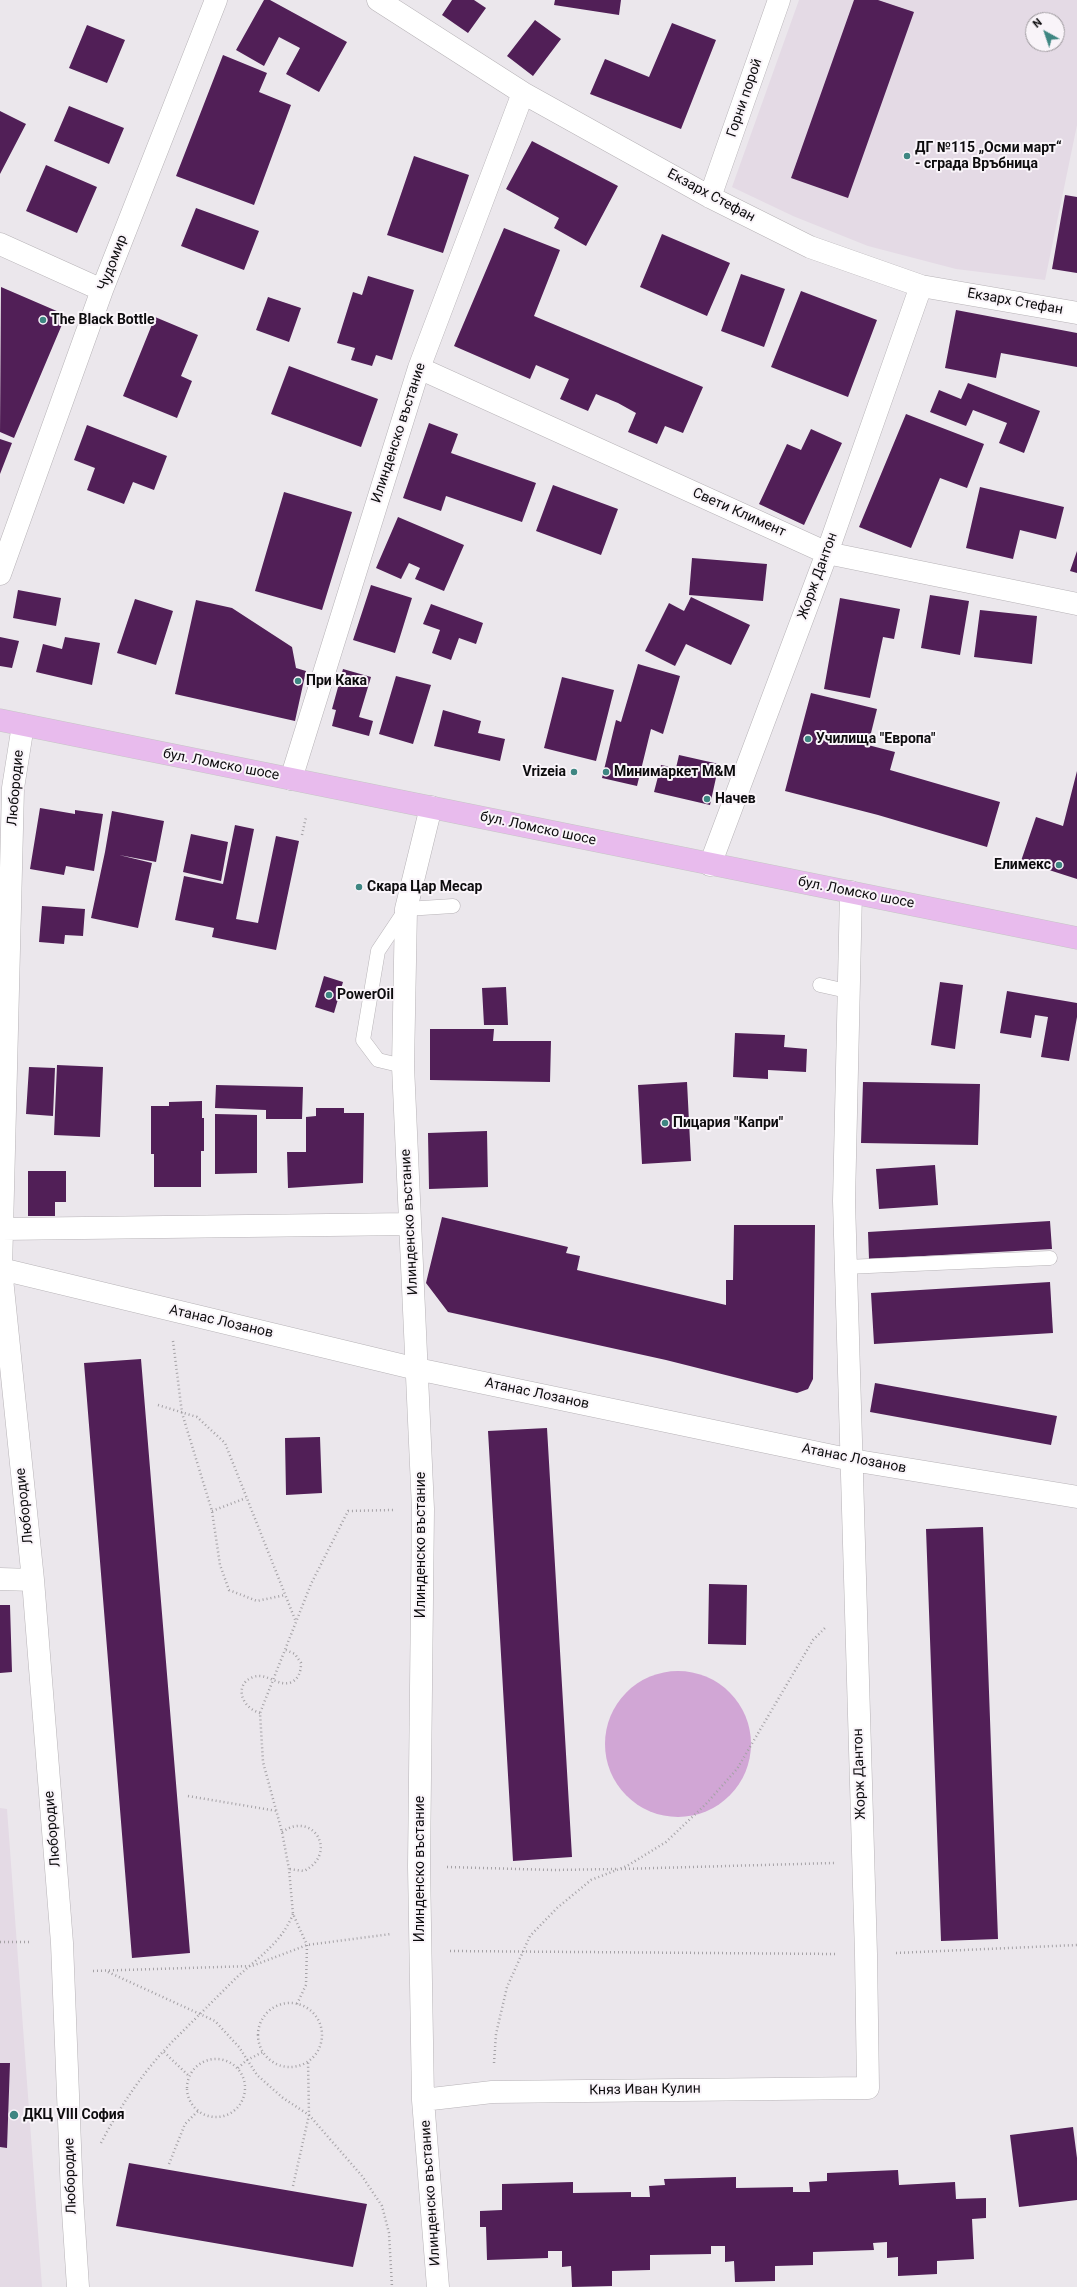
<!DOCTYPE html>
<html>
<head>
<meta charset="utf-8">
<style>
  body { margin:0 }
  #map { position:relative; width:1077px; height:2287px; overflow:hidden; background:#ebe7ec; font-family:Roboto,sans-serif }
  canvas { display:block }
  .north { position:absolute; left:1025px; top:12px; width:40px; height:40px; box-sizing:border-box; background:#f9f4f9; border:1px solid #9b979b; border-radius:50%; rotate:320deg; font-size:11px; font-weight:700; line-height:16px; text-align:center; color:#0d0c0e }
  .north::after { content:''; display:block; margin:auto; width:14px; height:18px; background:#3e8682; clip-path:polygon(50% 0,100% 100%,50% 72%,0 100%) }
</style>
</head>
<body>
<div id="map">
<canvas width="1077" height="2287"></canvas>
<div class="north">N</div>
</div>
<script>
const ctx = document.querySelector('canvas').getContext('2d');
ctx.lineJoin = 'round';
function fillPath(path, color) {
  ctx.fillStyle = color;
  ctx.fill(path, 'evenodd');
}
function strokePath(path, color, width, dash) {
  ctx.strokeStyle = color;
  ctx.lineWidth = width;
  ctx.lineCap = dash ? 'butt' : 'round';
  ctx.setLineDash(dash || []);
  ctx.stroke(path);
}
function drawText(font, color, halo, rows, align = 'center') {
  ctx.font = font + ' Roboto,sans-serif';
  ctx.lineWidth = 4;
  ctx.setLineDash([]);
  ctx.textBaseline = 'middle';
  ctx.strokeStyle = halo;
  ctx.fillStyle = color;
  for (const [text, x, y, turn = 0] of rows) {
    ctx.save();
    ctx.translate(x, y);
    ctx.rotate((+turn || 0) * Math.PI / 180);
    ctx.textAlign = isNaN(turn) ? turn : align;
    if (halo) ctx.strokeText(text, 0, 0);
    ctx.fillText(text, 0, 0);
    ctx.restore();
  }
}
fillPath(new Path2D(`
  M799 0H1077V125L1045 280 956 269 868 246 793 216 732 187ZM1033 20H1057V44H1033Z
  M0 1808 7 1809 42 2287H0Z`), '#e4dae5');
fillPath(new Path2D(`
  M605 1744a73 73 0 1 1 146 0a73 73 0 1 1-146 0Z`), '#d1a6d5');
fillPath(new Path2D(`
  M264 0H270L347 42 319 92 286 74 300 48 279 37 264 66 236 50Z
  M452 0H474L486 8 468 33 442 15Z
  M555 0H621L619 15 554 5Z
  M854 0H878L914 12 848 198 791 178Z
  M535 20 561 39 533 76 507 56Z
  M672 23 716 40 681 129 590 94 605 59 649 77Z
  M87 25 125 40 107 83 69 68Z
  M223 55 267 73 259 92 291 105 254 205 176 176Z
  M69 106 124 128 109 164 54 141Z
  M0 111 26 124 0 174Z
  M532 141 618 186 586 246 554 228 559 218 506 189Z
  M414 156 469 175 443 253 387 235Z
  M46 165 97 187 77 233 26 211Z
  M1065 195 1077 197V273L1052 269Z
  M196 208 259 231 244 270 181 246Z
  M504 228 560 250 534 316 703 387 683 433 665 426 657 444 628 432 636 413 618 403 596 394 588 411 560 399 569 379 536 365 530 379 454 346Z
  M662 234 730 263 707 316 640 287Z
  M741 274 785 289 764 347 721 331Z
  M368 276 414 290 392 360 376 355 372 366 351 360 355 348 337 343 353 292 362 295Z
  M1 287 66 315 14 438 0 432Z
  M801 291 877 320 848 397 771 367Z
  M268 297 301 308 289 342 256 330Z
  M956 310 1077 333V367L1001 353 996 378 945 368Z
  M155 317 198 335 181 376 192 381 177 418 123 396Z
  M289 366 378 399 361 447 271 414Z
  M968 383 1040 411 1024 453 999 443 1007 423 973 410 966 426 930 412 939 390 961 399Z
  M906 414 984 444 967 488 940 478 911 548 859 527Z
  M429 423 458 434 451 453 536 483 522 522 446 496 441 511 403 498Z
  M87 425 167 456 154 490 133 482 124 504 87 490 95 468 74 460Z
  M811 429 842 443 804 525 759 504 787 444 801 450Z
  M0 439 12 443 0 474Z
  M553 485 618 509 601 555 536 531Z
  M980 487 1064 507 1056 539 1020 530 1013 559 966 548Z
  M284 492 352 512 322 610 255 591Z
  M398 517 464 545 444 591 415 579 420 568 409 563 401 579 376 568Z
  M1077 551V573L1070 571Z
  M692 558 767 564 763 601 689 595Z
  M371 585 412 598 395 653 353 640Z
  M18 590 61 598 56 626 13 618Z
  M930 595 969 601 960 655 921 648Z
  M691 597 750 625 731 665 686 644 675 666 645 651 669 603 684 611Z
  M840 598 900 609 894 639 883 637 870 698 824 689Z
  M135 599 173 611 156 665 117 653Z
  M196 600 232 608 292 647 296 668 306 671 295 721 175 694Z
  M431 604 483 623 476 644 459 638 451 660 432 653 440 630 423 624Z
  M980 610 1037 616 1032 664 974 657Z
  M0 637 19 641 12 668 0 666Z
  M65 637 100 643 92 685 36 672 43 644 62 649Z
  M638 664 680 676 663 734 651 729 637 786 602 778 616 720 621 722Z
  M343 669 371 677 359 717 373 721 369 736 332 726 336 710 332 709Z
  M396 676 431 685 413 744 379 734Z
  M562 677 614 690 596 761 544 748Z
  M811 693 877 709 868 745 895 752 890 770 1000 802 987 847 878 815 785 791Z
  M443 710 481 721 478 733 505 739 500 761 434 746Z
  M679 755 719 764 710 805 654 792 661 765 676 768Z
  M1077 771V879L1021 861 1036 817 1063 826Z
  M40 808 75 814V810L103 814 94 871 66 866 64 875 30 869Z
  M112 811 164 821 156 862 119 855 152 863 138 928 91 918 105 852Z
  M235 825 254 829 236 919 258 923 276 836 299 841 276 950 212 937 214 928 175 920 184 876 223 884Z
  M191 834 228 842 221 881 183 872Z
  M42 906 85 909 83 936 65 935 64 944 39 942Z
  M324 976 343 982 334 1013 315 1007Z
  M940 982 963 985 955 1049 931 1045Z
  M506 987 508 1025H484L482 988Z
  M1007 991 1077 1003V1017L1069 1061 1041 1057 1048 1017 1035 1015 1031 1038 1000 1033Z
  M430 1029H494L493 1041H551L550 1082 430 1080Z
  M735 1033 785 1035 784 1047 807 1049 806 1072 768 1070V1079L733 1077Z
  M57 1065 103 1067 100 1137 54 1135Z
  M29 1067 55 1068 53 1116 26 1114Z
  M687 1082 691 1161 642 1164 638 1085Z
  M863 1082 980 1084 978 1145 861 1143Z
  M216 1085 303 1087 302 1119H266V1110L215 1108Z
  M202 1101V1118H204V1151H201V1187H154V1154H151V1106H169V1102Z
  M316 1108H344V1113H364L363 1183 288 1188 287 1152H306V1117L316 1116Z
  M215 1114 257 1115V1173L215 1174Z
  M487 1131 488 1187 429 1189 428 1133Z
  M935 1165 938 1205 879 1209 876 1169Z
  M28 1171H66V1202H55V1216H28Z
  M442 1217 568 1247 566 1253 580 1256 577 1270 726 1305V1280H733L734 1225H815L813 1379 808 1389 797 1393 666 1360 448 1312 426 1283Z
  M1050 1221 1052 1249 869 1259 868 1232Z
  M1050 1282 1053 1333 874 1344 871 1293Z
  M141 1359 190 1953 132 1958 84 1363Z
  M875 1383 1057 1416 1051 1445 870 1412Z
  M547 1428 572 1857 513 1861 488 1431Z
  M320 1437 322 1493 286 1495 285 1438Z
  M983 1527 998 1939 941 1941 926 1529Z
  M709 1584 747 1585 746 1645 708 1644Z
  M0 1605H10L12 1672 0 1673Z
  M0 2063H10L7 2148 0 2147Z
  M1073 2127 1077 2158V2200L1019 2207 1010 2135Z
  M129 2163 367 2204 353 2267 116 2226Z
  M898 2170 899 2185 955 2182 956 2199 986 2198V2218L972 2219 974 2259 937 2261V2274L898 2276V2257L887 2258V2242L873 2243 874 2250 813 2252V2265L775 2266V2281L735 2282 734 2261 725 2262V2246H711V2254L650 2255V2270L612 2271V2286L572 2287 571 2266 562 2267V2251H548V2258L487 2260 486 2227H480V2211L502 2210V2184L573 2182V2193L631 2192V2197H650L649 2186 665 2185 664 2179 736 2177V2188L793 2187V2192H810L809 2182 827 2181V2173Z`), '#511f57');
const lane = new Path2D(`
  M820 985 847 991
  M403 1066 378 1060 363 1040 378 951 406 909 453 906
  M846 1267 1050 1258`);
const street = new Path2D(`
  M378 0 523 93 710 197 810 247 921 286 1077 313
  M710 197 779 0
  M0 244 102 290
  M419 368 827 553 1077 604
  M0 574 102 290 216 0
  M23 725 13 788 1 1269 33 1580 62 1943 72 2196 78 2287
  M291 779 419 368 523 93
  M431 807 406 909 403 1066 423 1509 419 1866 423 2100 438 2287
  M710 865 827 553 921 286
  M2 1229 410 1224
  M1 1269 417 1369 852 1460 1077 1497
  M0 1579 33 1580
  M423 2100 492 2092 868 2088 866 1954 844 1201 851 892`);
const primary = new Path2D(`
  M0 720 1077 938`);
strokePath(lane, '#b7b3b7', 15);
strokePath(street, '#b7b3b7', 23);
strokePath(primary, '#c5c5c5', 23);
strokePath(new Path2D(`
  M302 835 306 817
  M173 1341 182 1413 212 1511 220 1565 229 1590 257 1601 285 1595
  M158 1405 197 1417 225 1443 296 1622
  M212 1511 246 1498
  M260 1713C242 1708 233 1685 253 1677 267 1672 279 1688 292 1682 299 1678 301 1671 301 1663L295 1654 286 1650
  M188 1796 277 1811
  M282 1832C313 1810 339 1853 304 1871L289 1869
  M447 1867 554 1870 616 1869
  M621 1869 834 1863
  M0 1942H32
  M450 1951 837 1954
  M896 1953 1077 1945
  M93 1971 252 1966 307 1945 391 1934
  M108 1972 215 2021 239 2047 257 2075 283 2098 309 2115 362 2176 382 2206 389 2233 392 2287
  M258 2035a32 32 0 1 1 64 0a32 32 0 1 1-64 0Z
  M297 2004 306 1985 307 1945 293 1914 289 1869 282 1832 263 1762 260 1713 311 1584 348 1511 393 1510
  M164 2052 189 2076
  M187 2088a29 29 0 1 1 58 0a29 29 0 1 1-58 0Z
  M494 2063 496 2034 507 1987 530 1936 557 1908 591 1880 627 1866 666 1842 705 1805 737 1769 813 1640 826 1627
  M238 2068 247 2060 263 2052
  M101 2143C123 2101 147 2066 181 2033 199 2015 217 1997 235 1979 257 1958 281 1944 293 1914
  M169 2164 185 2124 198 2111
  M293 2186 309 2115 308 2061`), '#a4a1a5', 2.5, [1, 3]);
strokePath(lane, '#fff', 14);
strokePath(street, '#fff', 22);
strokePath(primary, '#e8bbed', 22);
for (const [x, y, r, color] of [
  [907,156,4,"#3e8682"],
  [43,320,4,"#3e8682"],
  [298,681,4,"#3e8682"],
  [808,739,4,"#3e8682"],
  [574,772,4,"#3e8682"],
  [606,772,4,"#3e8682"],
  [707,799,4,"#3e8682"],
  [1059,865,4,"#3e8682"],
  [359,887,4,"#3e8682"],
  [329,995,4,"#3e8682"],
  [665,1123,4,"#3e8682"],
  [14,2115,5,"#3e8682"]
]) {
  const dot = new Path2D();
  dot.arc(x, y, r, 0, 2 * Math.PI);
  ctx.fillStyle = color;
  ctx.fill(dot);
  strokePath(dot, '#f9f4f9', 1.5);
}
drawText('14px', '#0d0c0e', '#f9f4f9', [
  ["Горни порой",745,98,-71],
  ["Екзарх Стефан",711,196,28],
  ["Чудомир",113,263,-69],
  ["Екзарх Стефан",1015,302,10],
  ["Илинденско въстание",399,433,-72],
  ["Свети Климент",739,513,24],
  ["Жорж Дантон",818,576,-70],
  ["бул. Ломско шосе",221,765,11],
  ["Любородие",16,788,-85],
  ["бул. Ломско шосе",538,829,12],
  ["бул. Ломско шосе",856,893,11],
  ["Илинденско въстание",410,1222,-93],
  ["Атанас Лозанов",221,1322,13],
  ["Атанас Лозанов",537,1394,12],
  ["Атанас Лозанов",854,1459,11],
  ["Любородие",25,1506,-96],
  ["Илинденско въстание",421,1545,-90],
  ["Жорж Дантон",860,1774,-92],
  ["Любородие",53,1829,-95],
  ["Илинденско въстание",420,1869,-90],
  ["Княз Иван Кулин",645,2090,-1],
  ["Любородие",71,2176,-92],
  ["Илинденско въстание",431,2193,-94]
]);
drawText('bold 14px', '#0d0c0e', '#f9f4f9', [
  ["ДГ №115 „Осми март“",915,148],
  ["- сграда Връбница",915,164],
  ["The Black Bottle",51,320],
  ["При Кака",306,681],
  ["Училища \"Европа\"",816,739],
  ["Vrizeia",566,772,"right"],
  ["Минимаркет М&М",614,772],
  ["Начев",715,799],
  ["Елимекс",1051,865,"right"],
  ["Скара Цар Месар",367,887],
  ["PowerOil",337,995],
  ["Пицария \"Капри\"",673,1123],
  ["ДКЦ VIII София",23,2115]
], 'left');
</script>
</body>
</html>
